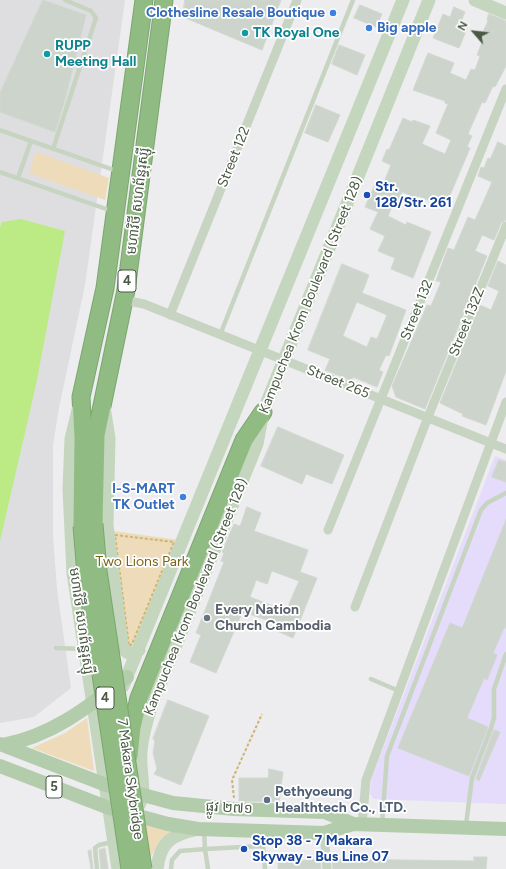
<!DOCTYPE html>
<html>
<head>
<meta charset="utf-8">
<style>
  body { margin:0 }
  #map { position:relative; width:506px; height:869px; overflow:hidden; background:#edecef; font-family:Figtree,sans-serif }
  canvas { display:block }
  .north { position:absolute; left:454px; top:12px; width:40px; height:40px; -webkit-text-stroke:3px #fff; paint-order:stroke; rotate:298deg; font-size:11px; font-weight:700; line-height:16px; text-align:center; color:#4a5945 }
  .north::after { content:''; display:block; margin:auto; width:14px; height:18px; background:#4a5945; clip-path:polygon(50% 0,100% 100%,50% 72%,0 100%) }
</style>
</head>
<body>
<div id="map">
<canvas width="506" height="869"></canvas>
<div class="north">N</div>
</div>
<script>
const ctx = document.querySelector('canvas').getContext('2d');
ctx.lineJoin = 'round';
function fillPath(path, color) {
  ctx.fillStyle = color;
  ctx.fill(path, 'evenodd');
}
function strokePath(path, color, width, dash) {
  ctx.strokeStyle = color;
  ctx.lineWidth = width;
  ctx.lineCap = dash ? 'butt' : 'round';
  ctx.setLineDash(dash || []);
  ctx.stroke(path);
}
function drawText(font, color, halo, rows, align = 'center') {
  ctx.font = font + ' Figtree,"Noto Sans Khmer",sans-serif';
  ctx.lineWidth = 3.5;
  ctx.setLineDash([]);
  ctx.textBaseline = 'middle';
  ctx.strokeStyle = halo;
  ctx.fillStyle = color;
  for (const [text, x, y, turn = 0] of rows) {
    ctx.save();
    ctx.translate(x, y);
    ctx.rotate((+turn || 0) * Math.PI / 180);
    ctx.textAlign = isNaN(turn) ? turn : align;
    if (halo) ctx.strokeText(text, 0, 0);
    ctx.fillText(text, 0, 0);
    ctx.restore();
  }
}
fillPath(new Path2D(`
  M0 0H125L85 285 59 408 53 445V536L57 589 71 688 34 717 0 723Z`), '#dedee0');
fillPath(new Path2D(`
  M495 456 506 460V804L374 799 370 794 371 780Z`), '#e5dbfa');
fillPath(new Path2D(`
  M36 152 109 178 105 200 29 173Z
  M113 531 179 540 135 645 131 649 126 647Z
  M87 718 94 771 32 748 65 733Z
  M145 825 175 830 161 839 148 861Z`), '#eedbb9');
fillPath(new Path2D(`
  M21 219 65 231 36 385 0 541V227L2 222Z`), '#bceb86');
const building = new Path2D(`
  M43 0 86 15 65 99 55 132 0 112V93Z
  M185 0H281L262 50 183 17Z
  M360 5 382 14 376 27 354 18Z
  M454 7 465 12 461 21 469 24 459 48 433 38 443 14 450 17Z
  M489 14 506 21V66L495 87 493 86 485 103 482 102 468 134 472 136 467 147 470 148 445 207 418 196 417 198 402 192 398 203 394 201 388 216 406 225 407 222 431 232 413 278 391 269 395 258 378 251 385 236 370 229 378 212 365 207 377 180 384 182 391 165 382 161 387 149 389 150 403 118 412 122 413 120 430 126 422 144 445 154 451 140 436 133 448 104 445 103V101L413 90 428 53 454 63 450 73 466 80 471 69 475 70 480 56 477 55 484 37 481 36 488 21 487 20Z
  M339 45 365 55 357 75 332 64Z
  M316 105 340 115 328 142 305 133Z
  M498 142 506 146V220L501 223 494 240 482 235 475 251 487 256 425 409 396 397 392 386 427 305 431 306 441 282 436 281 439 272 448 248 454 250 468 217 475 220 485 198 492 182 478 176 481 167 484 168 488 158 490 159Z
  M498 261 506 265V371L486 425 462 416 463 414 440 403 480 305 491 310 499 291 488 286Z
  M342 264 369 275 362 293 406 310 389 356 386 355 379 370 383 372 377 387 353 377 352 381 325 370 330 359 308 350ZM357 302 387 315 377 339 371 337 367 347 343 336Z
  M278 427 344 455 332 484 306 474 302 484 261 466Z
  M499 460 506 462V482L492 477Z
  M247 507 261 513 254 531 308 550 300 572 317 578 293 638 277 631 280 625 247 613 246 615 242 613 216 673 190 662 201 635 196 633 224 562 221 561 224 553 222 552 234 524 240 526ZM272 571 299 581 286 611 250 597 256 580 267 584Z
  M506 520V628H504L493 653 497 655 487 680 484 678 467 718 488 727 469 776 398 748 450 623 462 628Z
  M168 700 209 716 181 785 154 774 157 769 153 753 155 740 153 739Z
  M494 730 500 732 479 781 476 779Z
  M269 769 283 772 279 802 239 801V778H268Z
  M105 848 108 869H101L99 850Z
  M91 850 93 869H91L88 851Z
  M474 857H487L486 869H333L332 859 474 861Z
  M320 859 321 869H278V863Z`);
fillPath(building, '#cdd4cb');
strokePath(building, '#d0d8d0', 1);
const highway = new Path2D(`
  M94 524 96 435 126 290 164 0
  M82 526 83 437 81 397 105 288 144 0
  M129 756 132 727 139 698 244 440 263 412`);
strokePath(highway, '#7ba76f', 19);
strokePath(new Path2D(`
  M115 535 174 542 132 644 129 646Z
  M234 798 232 780 262 714`), '#cbb672', 2, [3, 2]);
strokePath(new Path2D(`
  M0 130 117 171
  M53 149 96 18 91 11 65 0
  M0 172 112 211
  M18 178 31 141
  M220 335 353 0
  M56 648 84 649
  M371 679 399 691
  M382 824 387 756 481 510 487 503 506 493
  M466 825 472 778 491 728 494 718V689L506 654
  M262 833 265 869
  M97 869 95 848 99 845 113 842
  M171 869 172 860 180 851 205 849 204 831
  M208 869 205 849 262 846`), '#c7d4c2', 4.5);
strokePath(new Path2D(`
  M124 300 144 304 506 449
  M170 315 297 0
  M328 530 506 89
  M355 607 428 417 506 226
  M362 824 366 780 506 402
  M324 833 327 869`), '#c7d4c2', 9);
strokePath(new Path2D(`
  M475 0 506 13
  M104 407 109 438 107 525 122 645C126 654 131 656 139 650
  M78 410 71 439 69 489 73 573 118 869
  M123 686 403 0
  M101 756 107 730
  M139 805C147 790 139 769 141 752 142 735 147 720 152 704L257 444 263 412 429 0
  M157 869C160 841 172 835 198 829`), '#c4d6be', 13);
strokePath(new Path2D(`
  M0 744 106 785 173 803 234 809 325 812 353 824 506 829
  M3 745C52 736 88 707 127 677
  M0 766 109 808 168 824 198 829 324 833 353 824`), '#b3ccab', 14);
strokePath(highway, '#90bc83', 17);
const highwayBridge = new Path2D(`
  M94 524 98 571 143 869
  M82 526 86 574 130 869`);
strokePath(highwayBridge, '#7ba76f', 19, []);
strokePath(highwayBridge, '#90bc83', 17);
for (const [x, y, r, color] of [
  [333,13,4,"#3f7fe0"],
  [369,28,4,"#3f7fe0"],
  [245,33,4,"#0f9aa8"],
  [47,54,4,"#0f9aa8"],
  [367,195,4,"#1a4fb4"],
  [183,497,4,"#3f7fe0"],
  [207,618,4,"#6b7280"],
  [267,800,4,"#5c6f8a"],
  [244,849,4,"#1a4fb4"]
]) {
  const dot = new Path2D();
  dot.arc(x, y, r, 0, 2 * Math.PI);
  ctx.fillStyle = color;
  ctx.fill(dot);
  strokePath(dot, '#fff', 1.5);
}
for (const [x, y, w] of [
  [127,281,18],
  [105,698,18],
  [54,787,16]
]) {
  const box = new Path2D();
  box.roundRect(x - w / 2, y - 11, w, 22, 3);
  ctx.fillStyle = '#fff';
  ctx.fill(box);
  strokePath(box, '#4a5945', 1);
}
drawText('bold 13px', '#4a5945', null, [
  ["4",127,281],
  ["4",105,698],
  ["5",54,787]
]);
drawText('bold 14px', '#366cbe', '#fff', [
  ["Clothesline Resale Boutique",325,13],
  ["Big apple",377,28,"left"],
  ["I-S-MART",175,489],
  ["TK Outlet",175,505]
], 'right');
drawText('bold 14px', '#0d838f', '#fff', [
  ["TK Royal One",253,33],
  ["RUPP",55,46],
  ["Meeting Hall",55,62]
], 'left');
drawText('14px', '#4a5945', '#fff', [
  ["Street 122",234,157,-68],
  ["មហាវិថី សហព័ន្ធរុស្ស៊ី",138,201,-83],
  ["Kampuchea Krom Boulevard (Street 128)",311,295,-68],
  ["Street 132",417,310,-68],
  ["Street 132Z",467,322,-68],
  ["Street 265",338,382,22],
  ["Kampuchea Krom Boulevard (Street 128)",196,597,-68],
  ["មហាវិថី សហព័ន្ធរុស្ស៊ី",81,621,82],
  ["7 Makara Skybridge",130,779,82],
  ["ផ្លូវ ២៧១",229,808,3]
]);
drawText('bold 14px', '#164399', '#fff', [
  ["Str.",375,187],
  ["128/Str. 261",375,203],
  ["Stop 38 - 7 Makara",252,841],
  ["Skyway - Bus Line 07",252,857]
], 'left');
drawText('14px', '#796117', '#fff', [
  ["Two Lions Park",142,562]
]);
drawText('bold 14px', '#5b616d', '#fff', [
  ["Every Nation",215,610],
  ["Church Cambodia",215,626]
], 'left');
drawText('bold 14px', '#4e5e75', '#fff', [
  ["Pethyoeung",275,792],
  ["Healthtech Co., LTD.",275,808]
], 'left');
</script>
</body>
</html>
